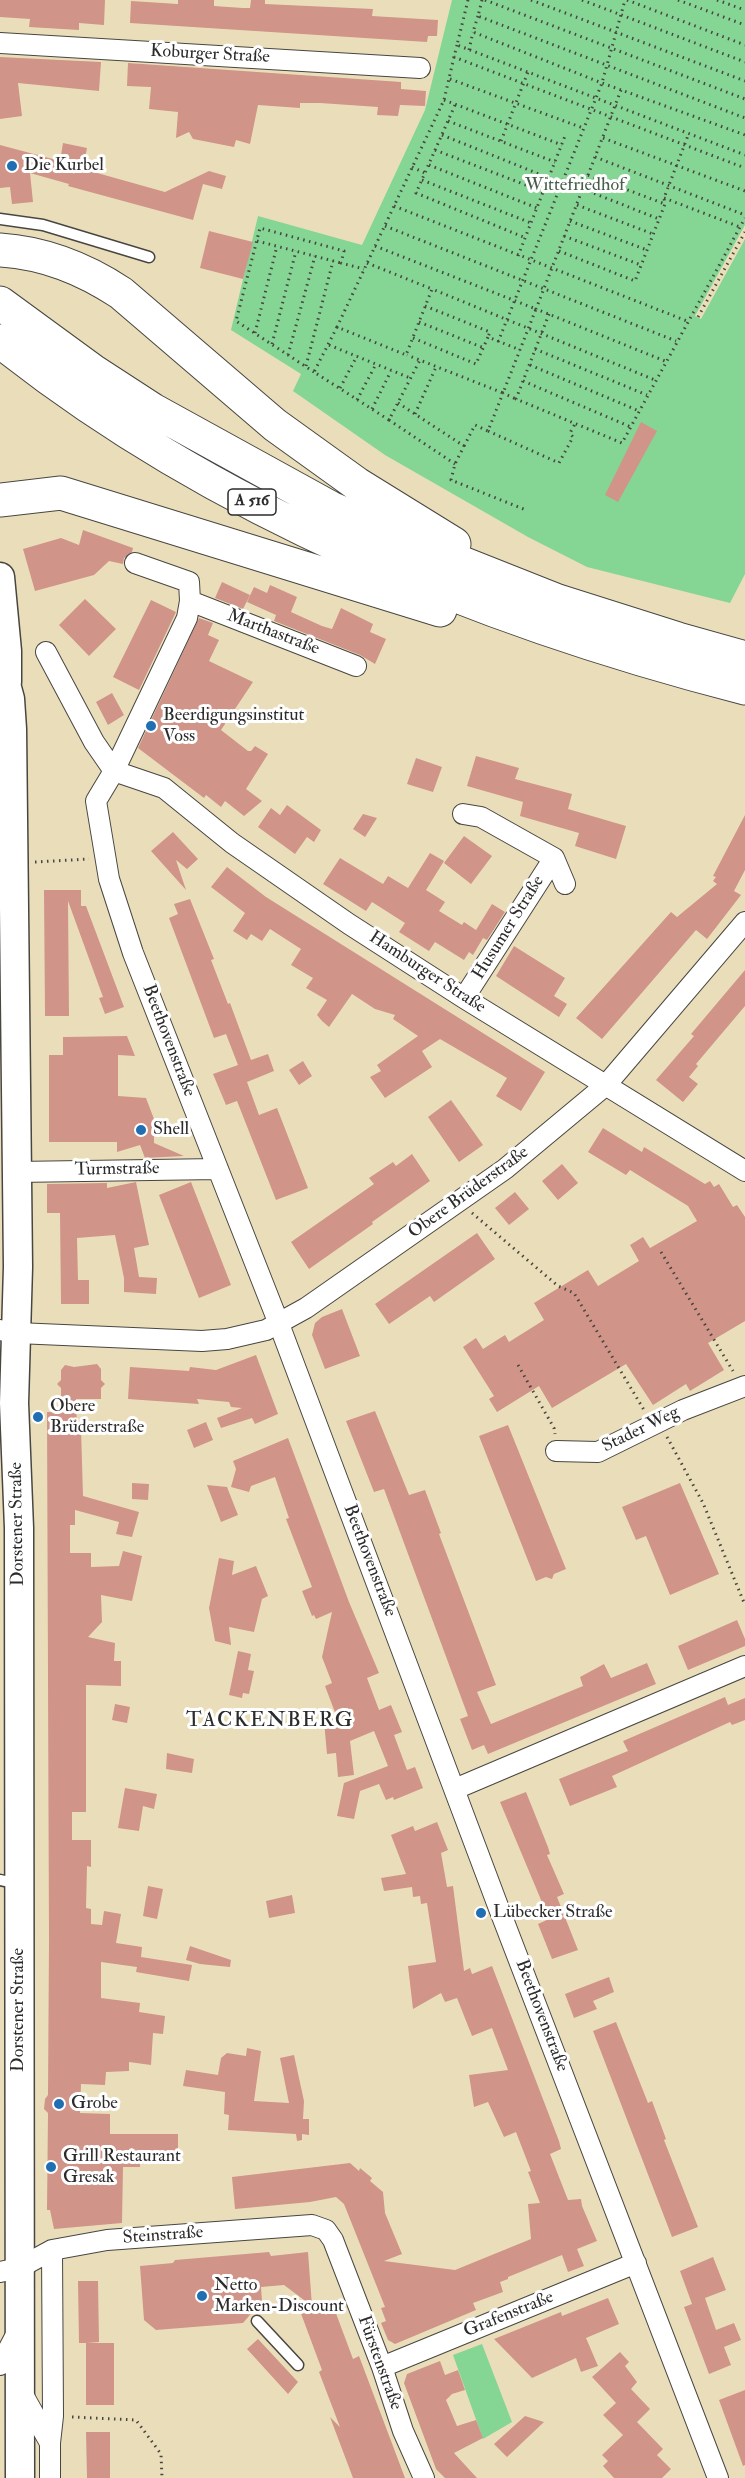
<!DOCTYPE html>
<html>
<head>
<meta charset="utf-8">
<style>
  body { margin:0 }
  canvas { display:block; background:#eadeba }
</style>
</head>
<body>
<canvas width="745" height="2478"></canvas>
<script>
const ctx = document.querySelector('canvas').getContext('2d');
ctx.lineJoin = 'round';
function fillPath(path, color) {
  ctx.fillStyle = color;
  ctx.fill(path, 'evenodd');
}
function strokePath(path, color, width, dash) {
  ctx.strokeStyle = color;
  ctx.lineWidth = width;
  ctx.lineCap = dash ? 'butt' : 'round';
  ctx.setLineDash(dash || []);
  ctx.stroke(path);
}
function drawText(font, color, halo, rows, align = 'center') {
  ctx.font = font + ' "IM FELL Double Pica",serif';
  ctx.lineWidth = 6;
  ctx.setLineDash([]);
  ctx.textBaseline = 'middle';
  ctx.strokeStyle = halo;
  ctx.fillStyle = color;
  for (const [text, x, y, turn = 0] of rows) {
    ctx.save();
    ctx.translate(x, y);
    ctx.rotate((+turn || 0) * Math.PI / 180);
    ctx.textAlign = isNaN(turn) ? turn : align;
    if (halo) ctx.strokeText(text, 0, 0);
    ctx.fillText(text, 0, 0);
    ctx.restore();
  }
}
fillPath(new Path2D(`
  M452 0H745V225L695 316 701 319 745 239V574L730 603 587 567 528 537 385 455 293 391 301 374 231 330 258 216 362 245 425 110Z
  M482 2344 512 2422 483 2439 453 2355Z`), '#85d595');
fillPath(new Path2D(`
  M0 0H105L104 25 79 23V30L29 27 30 19 0 17Z
  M178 0H214V6L243 8H250L251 0H265V4L373 9 372 16 438 20 437 36H428L427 42 130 23 131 1 178 4Z
  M0 57 101 62 99 91 18 83 22 116 0 119Z
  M128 63 401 82V89L426 91 425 106 400 105 398 116 377 115 378 107 320 103H300V108L258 105 250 144 236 140 234 147 193 139 189 132 176 138 178 112 149 109 151 87 127 86Z
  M63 143 87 148 83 169 165 192 209 171 226 176 222 189 203 184 193 220 68 186 69 184 30 173 33 202 12 204 10 187 0 188V145L60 161Z
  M209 231 253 242 243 279 200 268Z
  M641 422 657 431 618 502 605 495Z
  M83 530 133 548 132 552 124 558 123 564 109 561 94 575 35 591 23 549 61 538 79 545Z
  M222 582 250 595 243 609 215 598Z
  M270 585 297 597 291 612 322 626 332 629 341 608 373 624 370 632 386 639 375 664 360 655 274 621 276 615 247 602 254 587 267 593Z
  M85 599 116 629 89 656 59 625Z
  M151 600 176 612 139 690 113 677Z
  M199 618 213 623 208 635 219 640 209 661 253 682 221 730 248 751H251L255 746 268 754 246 789 262 801 244 816 225 801 221 807 206 795 204 798 138 748Z
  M112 693 124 715 108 725 96 702Z
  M476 756 519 768 515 779 572 794 568 809 626 826 616 859 575 846 579 833 520 816 523 802 467 786Z
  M416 758 442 767 433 792 407 784Z
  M287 805 321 830 314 842 307 837 295 854 258 827 271 808 280 815Z
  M363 814 377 818 365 837 353 829Z
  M745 815V870L734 891 741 895 707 939 696 930 602 1039 576 1018 671 912 677 917 717 884 713 881 716 877 713 876Z
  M173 832 198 859 187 869 176 860 186 890 151 851Z
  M464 836 492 856 471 884 444 863Z
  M430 853 444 861 426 890 445 902 439 911 462 925 464 922 476 930 492 904 505 912 487 940 483 938 473 955 469 952 464 960 435 942 429 951 399 932 405 923 372 902 366 911 323 884 340 858 383 884 388 876 408 888Z
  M227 867 266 897 545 1072 521 1111 496 1096 507 1078 440 1039 422 1051 432 1067 385 1098 370 1077 381 1071 377 1065 418 1036 393 1019 395 1015 375 1009 352 994 329 1027 322 1021 317 1015 327 1000 306 988 313 978 291 965 301 949 270 929 262 941 251 934 247 940 233 931 245 913 211 887Z
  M44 890H81V906H86L124 1007 105 1014 99 998 103 997 68 901 69 1016H45Z
  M190 899 214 959 211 960 228 1004 230 1003 251 1060 268 1054 274 1071 247 1082 259 1115 277 1108 308 1188 276 1200 237 1101 226 1105 213 1074 238 1065 226 1034 214 1038 169 918 178 914 174 904Z
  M514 946 565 978 554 996 567 1004 559 1017 496 976Z
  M745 970V1006L696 1064 698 1066 689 1077 698 1084 683 1102 656 1080 694 1036 691 1034Z
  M127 1036 135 1056 118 1055V1096L146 1098 154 1119V1143L184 1156 145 1158 140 1145 117 1152V1142H49V1055H63V1037Z
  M303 1061 312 1076 299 1085 289 1070Z
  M451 1100 483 1145 459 1162 428 1117Z
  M603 1128 642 1152 644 1147 705 1184 710 1181 714 1187 719 1184 733 1207 737 1205 745 1217V1321L708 1343 724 1370 690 1391 686 1384 653 1405 626 1364 552 1408 539 1386 497 1412 489 1399 494 1396 463 1347 476 1338 483 1349 505 1335 509 1342 544 1320 534 1303 588 1270 598 1286 639 1261 630 1245 643 1237 650 1248 697 1221 688 1206 630 1170 626 1175 588 1152Z
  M412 1154 430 1181 372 1222 373 1224 309 1269 291 1242 374 1184 369 1178 393 1162 396 1166Z
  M562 1164 578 1183 558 1200 542 1181Z
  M136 1182 149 1245 134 1248 139 1277 157 1278 156 1294 124 1292V1278L115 1235 77 1238 78 1280H89V1304H61L60 1213H47V1184L107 1183V1188Z
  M191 1182 231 1285 199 1298 159 1195Z
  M515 1192 529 1209 509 1225 495 1208Z
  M477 1233 495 1259 434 1302 430 1296 389 1324 375 1304Z
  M342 1309 360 1356 325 1369 312 1335 315 1323 322 1317Z
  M256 1355 278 1414 255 1424 252 1418 221 1428 217 1418 242 1408 231 1407 229 1402 197 1399 199 1404 128 1399 130 1367 189 1371 190 1367 216 1370Z
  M97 1364 101 1369V1380L105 1384 101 1388V1399H76L77 1428H81L83 1496 139 1512 132 1537 116 1534 119 1522 75 1510V1525H70V1553H91V1567L119 1566 123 1551 142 1556 132 1601 101 1595 102 1622 88 1637 115 1643 114 1661H121V1686L86 1685V1812H72V1840H91V1867L87 1866 86 1908 91 1909V1924L102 1925 104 1911 121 1914 116 1943 142 1947 141 1957 192 1965 189 1981 136 1972 137 1967 101 1962V1998L140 2003 139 2012 165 2016 163 2034 153 2033 151 2065 129 2062V2071L106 2072 105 2085 81 2084 80 2113 110 2114V2134H178V2151H140V2167H123L122 2223 54 2229 50 2210H47L48 2113 44 2109 45 2099 48 2095 49 1941 47 1412H61V1388L57 1384 61 1380V1370L65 1365 74 1367Z
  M375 1411 409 1495 425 1490 441 1533 439 1534 496 1685 477 1692 491 1724 583 1686 580 1677 604 1664 611 1678 647 1663 656 1684 488 1754 484 1745 472 1750 460 1719 468 1716 384 1489 374 1492 346 1421Z
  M206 1422 213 1440 194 1448 187 1430Z
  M508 1425 566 1569 554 1574 552 1579 546 1577 536 1581 479 1436Z
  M288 1438 349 1602 379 1673 367 1678 379 1710 391 1705 402 1732 394 1735 407 1770 415 1767 423 1788 394 1800 393 1797 386 1800 379 1784 360 1791 354 1819 337 1816 344 1783 388 1766 374 1731 350 1741 354 1775 338 1777 336 1753 327 1754 324 1721 325 1713 336 1715 325 1686 332 1683 322 1657 332 1612 316 1619 314 1615 312 1616 302 1591 312 1587 286 1519 289 1518 275 1477 251 1486 249 1492 231 1487 236 1469 233 1461Z
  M132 1483 149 1484 148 1500 132 1499Z
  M680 1483 719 1574 670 1595 646 1536 636 1540 622 1507Z
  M207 1485 227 1487 238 1515 221 1522Z
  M219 1558 234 1561 232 1575 256 1566 268 1596 262 1599 254 1632 229 1627 231 1645 215 1641 209 1608Z
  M737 1620 745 1639V1646L688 1670 678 1646Z
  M238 1651 251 1654 248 1670 254 1671 249 1694 243 1693 242 1698 229 1695Z
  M725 1697 728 1705 745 1698V1720L732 1725 730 1722 612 1776 617 1787 570 1806 559 1779 628 1751 623 1741Z
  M115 1704 130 1707 127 1723 112 1720Z
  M167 1753 194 1759 192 1773 166 1769Z
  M125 1788 157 1794 154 1809 143 1806 139 1831 118 1828Z
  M526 1792 548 1847 550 1854 547 1855 564 1894 557 1897 578 1950 552 1959 538 1924 549 1919 500 1802Z
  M437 1822 448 1850 441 1853 447 1887 453 1886 464 1971 470 1968 472 1974 492 1966 559 2141 561 2149 550 2154 568 2200 581 2199 582 2206 597 2241 577 2249 584 2266 568 2272 562 2255 508 2277V2279L500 2282 503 2292 473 2303 476 2310 395 2344 388 2340 381 2323 386 2321 381 2308 385 2307 344 2204 336 2197 310 2202 235 2209 232 2177 350 2163 359 2171 360 2168 372 2178 370 2181 383 2192 385 2213 402 2254 384 2261 455 2270 531 2239 528 2204 540 2203 528 2172 531 2171 516 2132 504 2137 488 2102 474 2107 469 2075 508 2070 492 2028 472 2036 457 1998 445 2002 441 1993 413 2009 408 1966 436 1962 427 1903 421 1904 420 1896 413 1897 412 1887 384 1891 381 1878 406 1874 391 1835 413 1826 415 1831Z
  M148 1886 163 1889 157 1919 143 1916Z
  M292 1895 295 1913 269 1918 266 1901Z
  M190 1946 231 1960 230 1967 200 1964 186 1960Z
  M609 1977 614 1992 593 2001 597 2009 574 2018 565 1994Z
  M616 2022 648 2103 652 2101 666 2139 664 2140 698 2227 672 2237 593 2031Z
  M247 2048 261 2051 254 2101 289 2103 280 2058 294 2055 304 2101 303 2119H309V2135L302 2134V2140L297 2141 296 2134 228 2130 229 2115 224 2114 225 2092 183 2086 186 2070 218 2075 221 2058 227 2053 246 2056Z
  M269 2252 271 2256 308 2252 312 2306 284 2285 261 2287 262 2301 243 2323 156 2330 144 2320 140 2266 173 2263 175 2260Z
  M713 2257 726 2290 705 2298 716 2330 734 2323 741 2340 724 2347 731 2365 709 2374 684 2307 692 2304 680 2271Z
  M78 2281H98L99 2342 87 2343H114V2405H86V2343H79Z
  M608 2298 619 2324 586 2338 598 2366 581 2372 576 2358 532 2378 494 2339 561 2312 562 2316Z
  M331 2300 353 2359 359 2356 405 2478H353L330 2417 340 2427 319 2372 322 2370 300 2311Z
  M258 2339 298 2382 288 2394 247 2349Z
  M620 2352 629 2362 625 2366 637 2382 631 2389 650 2409 637 2422 663 2449 657 2455 671 2469 662 2478H614L603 2466 608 2461 602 2455 623 2435 603 2415 616 2403 592 2377Z
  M440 2361 445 2375 458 2370 465 2390 452 2394 446 2400 457 2426 476 2420 483 2438 454 2453 477 2478H445L436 2469 404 2383 407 2374Z
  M745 2390V2465L743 2466 719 2400Z
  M525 2416 544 2422 507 2457 494 2444Z
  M86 2432H110V2478H87Z`), '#d19489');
const service = new Path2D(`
  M0 219 43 225 149 257
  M0 1880 19 1884
  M257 2321 298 2365`);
const minor = new Path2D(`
  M0 43 420 68
  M135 563 189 582 190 601 187 618 114 771 164 788 232 843 349 924 464 998 745 1171
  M190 601 356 666
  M46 652 94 742 114 771 96 801 109 879 133 953 279 1324 498 1906 718 2478
  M463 814 481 817 554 858 565 884
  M464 998 554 858
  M16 1172 218 1169
  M0 1330 17 1333 202 1341 227 1339 266 1330 306 1308 505 1169 606 1085 745 922
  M556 1451 598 1452 683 1410 745 1386
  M455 1789 745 1666
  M0 2272 19 2268 52 2250 107 2240 312 2225 326 2230 333 2240 382 2367 403 2431 424 2478
  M0 2365 17 2333
  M382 2367 636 2263
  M22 2393 50 2443
  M50 2478V2443L53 2416 52 2250`);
const secondary = new Path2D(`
  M0 577 7 651V682
  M0 662 10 699 12 729 18 1267 14 1403 19 1528 20 2478`);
const motorway = new Path2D(`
  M0 250C45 253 83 268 121 293L275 425 357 484 454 544
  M0 303 93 371 153 410 331 508 399 538 558 601 678 639 745 658
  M0 341C213 511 483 621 745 688
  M0 500 61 493 440 610`);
strokePath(service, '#484640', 13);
strokePath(minor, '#484640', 22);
strokePath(secondary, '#484640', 31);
strokePath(motorway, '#484640', 35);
strokePath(new Path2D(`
  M468 0 457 45 745 155
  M482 0 478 16 745 118
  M485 0 745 99
  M531 0 745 81
  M582 0 745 62
  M627 0 745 45
  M678 0 745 25
  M717 0 745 10
  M478 16 473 32 602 83 745 135
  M457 45 454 57 745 168
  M469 50 473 32
  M454 57 444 100 337 327 406 355 432 289 655 380
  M450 79 583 128
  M621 90 536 309 665 361
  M444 100 562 145
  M455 105 416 193 526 238
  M448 121 555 162
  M442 135 549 178
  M603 138 745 191
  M501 141 528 72
  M435 150 544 192
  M595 157 745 215
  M429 165 537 208
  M412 167 425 173
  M588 175 665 204
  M422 180 531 223
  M583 189 659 219
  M664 198 740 227
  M577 205 653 234
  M394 206 687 321
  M570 221 647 250
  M385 226 676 341
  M564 236 641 265
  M257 241 341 263
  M375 246 536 309 503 393 407 355
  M559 251 635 281 665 204 664 198 689 133
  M518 256 565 136
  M367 263 432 289
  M425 306 490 332 488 337
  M549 314 516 399 622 443 745 218
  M698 317 745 232
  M419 322 484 348
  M337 327 314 372 389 420 420 360
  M255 333 277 246
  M413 338 476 364 488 337 520 350
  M498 342 602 83 625 0
  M272 344 296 251
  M329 345 410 378
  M535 349 647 395
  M288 355 315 256
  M530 365 639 411
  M306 366 333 261
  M314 372 236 321 260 228 344 251 341 263 364 269
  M523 381 631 427
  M340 388 357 356
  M357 400 376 364
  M398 403 464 446 455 464 451 480 526 510
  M372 409 391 371
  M415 414 436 367
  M389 420 455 464
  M488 431 559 463 573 437 570 433 575 424
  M464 446 475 425 488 431 503 393 516 399
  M35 862 89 859
  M472 1213 558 1286 574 1293 644 1410
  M661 1252 733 1371
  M518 1365 554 1428 555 1434
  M667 1437 703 1503 745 1605
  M72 2417 136 2420 161 2454 162 2478`), '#484640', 3, [1.5, 4.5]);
strokePath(service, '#fff', 10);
strokePath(minor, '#fff', 20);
strokePath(secondary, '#fff', 28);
strokePath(motorway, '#fff', 33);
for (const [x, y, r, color] of [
  [12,166,6,"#1f6fb2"],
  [151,726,6,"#1f6fb2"],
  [141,1130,6,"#1f6fb2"],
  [38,1417,6,"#1f6fb2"],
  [481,1913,6,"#1f6fb2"],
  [59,2104,6,"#1f6fb2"],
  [51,2167,6,"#1f6fb2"],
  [202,2296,6,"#1f6fb2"]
]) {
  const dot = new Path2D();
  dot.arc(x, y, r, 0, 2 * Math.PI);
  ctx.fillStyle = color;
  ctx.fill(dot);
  strokePath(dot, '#fff', 2);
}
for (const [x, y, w] of [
  [252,502,48]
]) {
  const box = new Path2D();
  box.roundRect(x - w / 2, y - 13, w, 26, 4.5);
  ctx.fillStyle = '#fff';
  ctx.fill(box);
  strokePath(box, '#2b2b2b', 1.5);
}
drawText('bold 16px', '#2b2b2b', null, [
  ["A 516",252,502]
]);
drawText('18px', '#2b2b2b', '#fff', [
  ["Koburger Straße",210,55,3],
  ["Marthastraße",273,633,21],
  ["Husumer Straße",509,928,-58],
  ["Hamburger Straße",427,973,33],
  ["Beethovenstraße",168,1041,69],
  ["Turmstraße",117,1170,-1],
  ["Obere Brüderstraße",469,1193,-36],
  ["Stader Weg",641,1430,-26],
  ["Dorstener Straße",18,1524,-91],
  ["Beethovenstraße",369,1561,69],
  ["Dorstener Straße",19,2010,-90],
  ["Beethovenstraße",541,2016,69],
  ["Steinstraße",163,2236,-4],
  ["Grafenstraße",509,2315,-22],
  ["Fürstenstraße",379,2363,70]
]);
drawText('18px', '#2b2b2b', '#fff', [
  ["Die Kurbel",24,166],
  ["Beerdigungsinstitut",163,716],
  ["Voss",163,737],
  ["Shell",153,1130],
  ["Obere",50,1407],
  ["Brüderstraße",50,1428],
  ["Lübecker Straße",493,1913],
  ["Grobe",71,2104],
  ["Grill Restaurant",63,2157],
  ["Gresak",63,2178],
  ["Netto",214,2286],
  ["Marken-Discount",214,2307]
], 'left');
drawText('18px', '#465e4b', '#fff', [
  ["Wittefriedhof",575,186]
]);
ctx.letterSpacing = '1.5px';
drawText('21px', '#2b2b2b', '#fff', [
  ["TACKENBERG",270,1721]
]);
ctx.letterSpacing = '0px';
</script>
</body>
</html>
